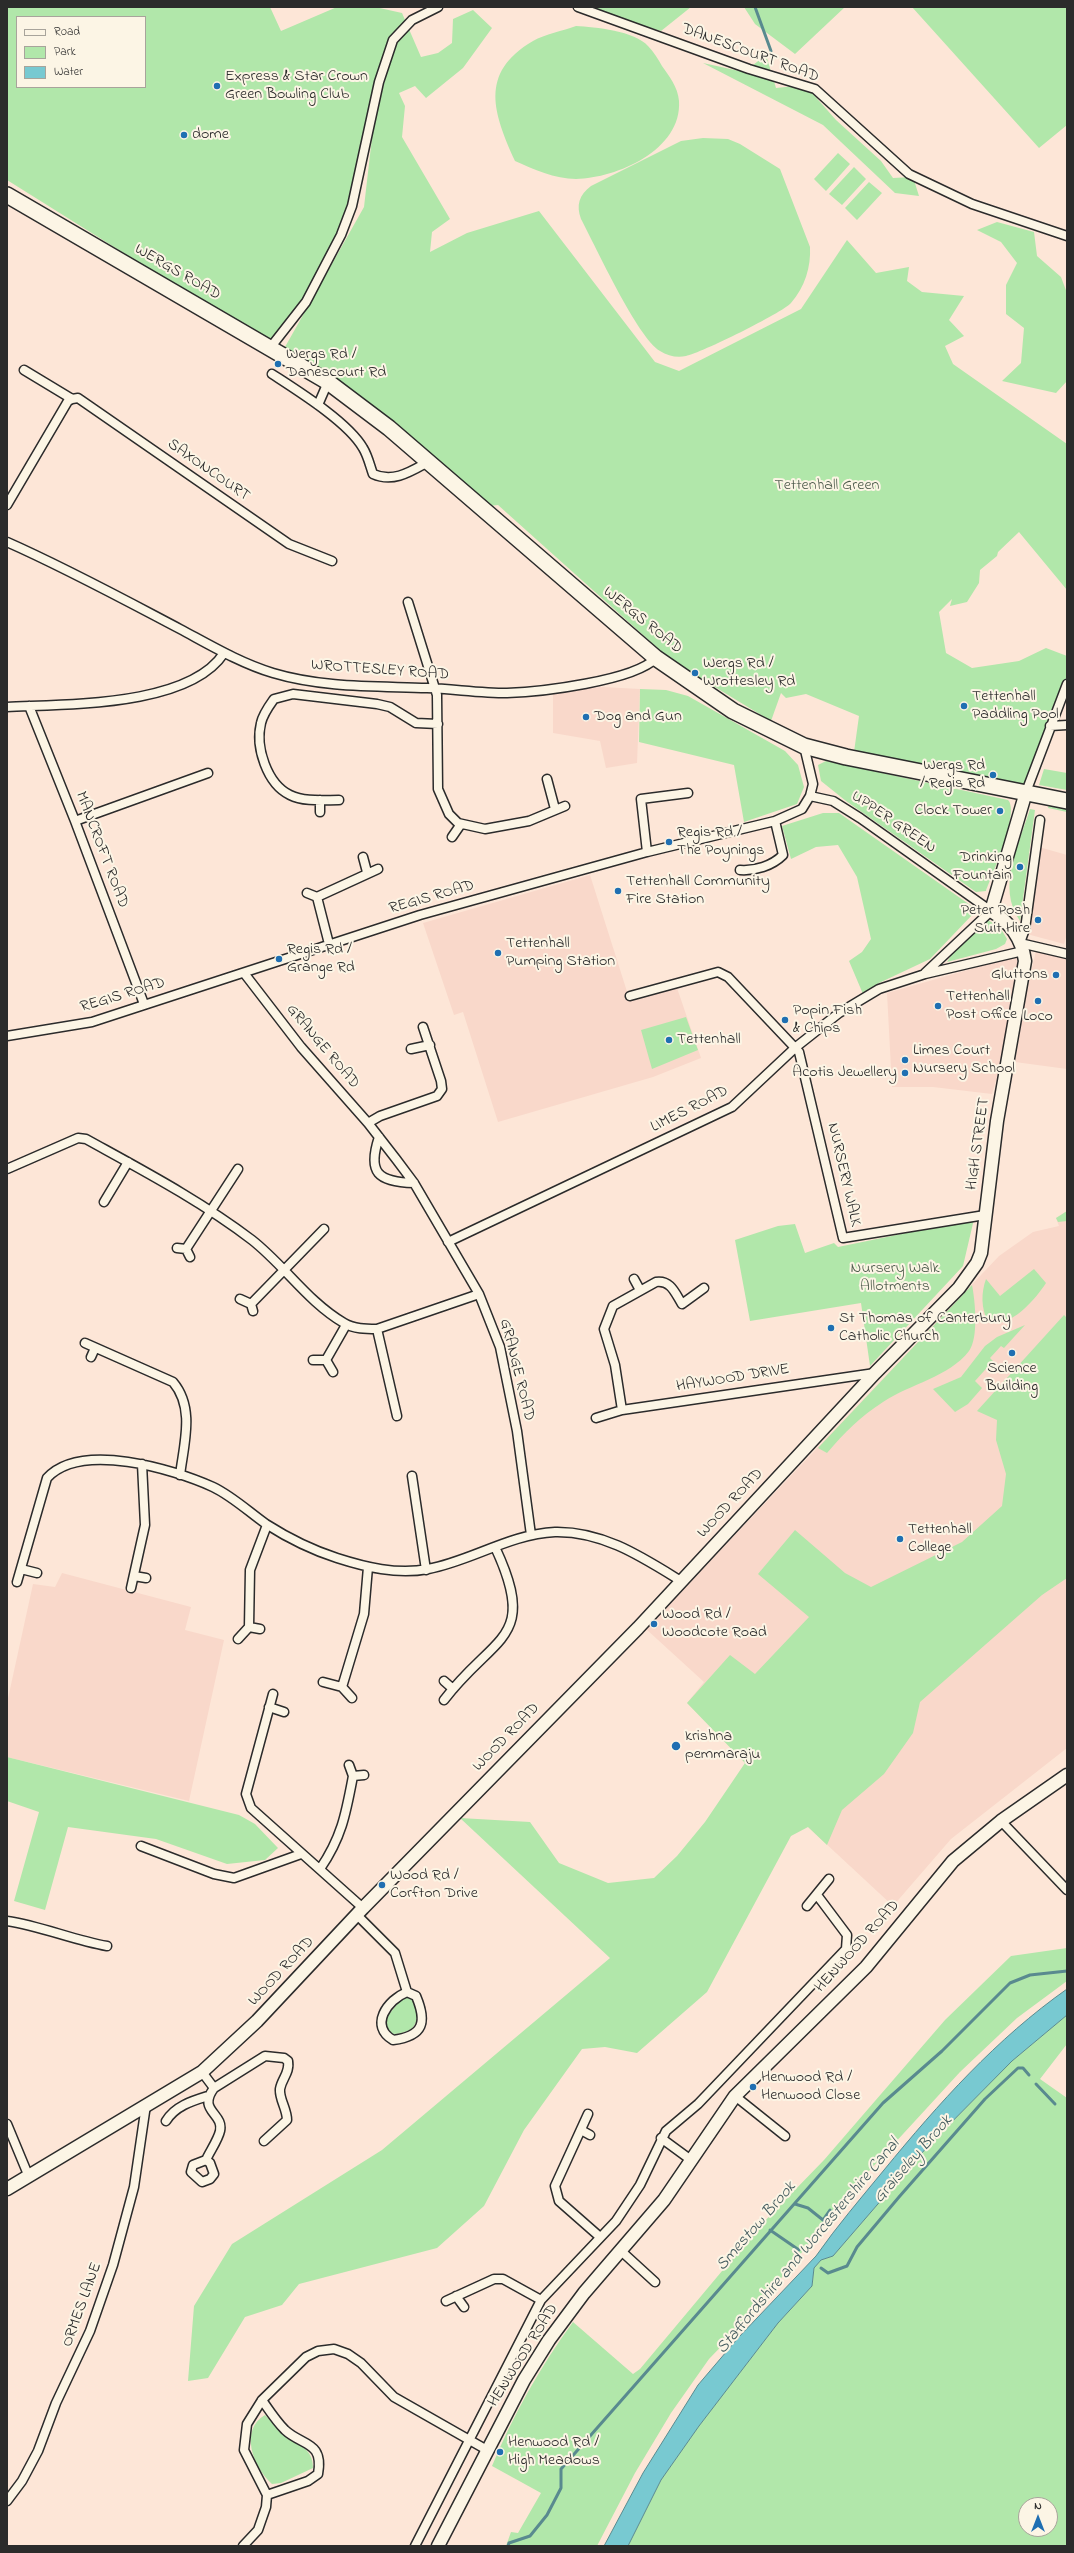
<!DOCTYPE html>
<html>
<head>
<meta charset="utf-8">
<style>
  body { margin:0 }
  #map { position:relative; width:1074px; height:2553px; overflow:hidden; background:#fde6d7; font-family:"Indie Flower",sans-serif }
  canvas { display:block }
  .frame { position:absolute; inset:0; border:8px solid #2b2b2b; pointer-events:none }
  .legend { position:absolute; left:16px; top:16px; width:130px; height:72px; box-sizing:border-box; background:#fcf5e5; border:1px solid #a8a49b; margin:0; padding:5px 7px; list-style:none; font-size:12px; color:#2b2b2b }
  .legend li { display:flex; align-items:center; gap:8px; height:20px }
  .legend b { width:20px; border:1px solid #a8a49b }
  .north { position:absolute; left:1018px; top:2497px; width:40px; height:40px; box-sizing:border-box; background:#fcf5e5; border:1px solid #a8a49b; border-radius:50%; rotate:0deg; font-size:11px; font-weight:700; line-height:16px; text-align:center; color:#2b2b2b }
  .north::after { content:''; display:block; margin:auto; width:14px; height:18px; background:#1f6fb2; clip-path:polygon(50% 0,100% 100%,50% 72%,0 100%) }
</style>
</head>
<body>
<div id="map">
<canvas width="1074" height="2553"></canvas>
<div class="frame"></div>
<ul class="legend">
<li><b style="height:5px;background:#fcf5e5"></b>Road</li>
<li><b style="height:11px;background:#b1e7aa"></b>Park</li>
<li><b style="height:11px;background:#78c9d1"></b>Water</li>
</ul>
<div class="north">N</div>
</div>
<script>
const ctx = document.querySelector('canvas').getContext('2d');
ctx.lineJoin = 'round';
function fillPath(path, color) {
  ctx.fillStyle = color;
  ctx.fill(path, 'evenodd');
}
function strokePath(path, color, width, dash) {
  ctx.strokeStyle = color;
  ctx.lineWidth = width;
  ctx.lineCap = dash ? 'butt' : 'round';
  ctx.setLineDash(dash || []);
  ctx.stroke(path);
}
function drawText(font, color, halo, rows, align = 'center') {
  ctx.font = font + ' "Indie Flower",sans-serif';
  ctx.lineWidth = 4;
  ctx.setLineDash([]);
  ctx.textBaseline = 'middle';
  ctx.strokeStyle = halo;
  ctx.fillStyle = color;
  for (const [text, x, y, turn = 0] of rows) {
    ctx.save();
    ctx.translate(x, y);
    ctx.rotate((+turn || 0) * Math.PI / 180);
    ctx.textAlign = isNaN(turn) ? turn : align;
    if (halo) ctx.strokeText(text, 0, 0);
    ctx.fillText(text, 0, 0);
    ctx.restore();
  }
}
fillPath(new Path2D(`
  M603 687 640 689 637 763 606 768 600 741 553 733V692Z
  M1039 847 1067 855V934L1064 944 1027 934Z
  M590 875 630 1001 677 988 701 1058 653 1077 498 1122 463 1012 454 1015 423 923Z
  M1036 951 1067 958V1069L1015 1062 1026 993Z
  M1017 956 1018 966 1002 1059 992 1094 933 1087H892L887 993Z
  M1067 1211V1748L951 1839 893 1906 808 1827 687 1703 704 1682 646 1629 999 1256 1033 1232 1059 1226 1056 1218Z
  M62 1573 191 1607 185 1630 224 1640 189 1801 7 1757V1703L33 1584 55 1587Z`), '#f9d8ca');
fillPath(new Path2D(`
  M7 7H270L281 31 337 7H375L402 13 421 57 438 53 452 43 453 19 473 10 492 28 463 68 426 98 415 86 399 93 405 106 402 137 450 219 432 232 430 252 467 233 539 211 655 362 679 371 801 309 847 240 876 273 909 267 907 281 922 292 964 296 949 320 964 336 945 346 953 364 1067 444V590L1019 532 998 552 997 556 980 570 979 583 967 602 950 606 952 599 939 612 946 653 972 668 1019 661 1046 648 1067 656V678L1024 787 854 752 859 716 806 694 786 698 781 693 771 721 672 661 498 505 489 506 399 426 321 369 285 347 364 207 373 129 390 59 365 129 348 206 338 234 303 301 269 344 7 180ZM17 17H145V87H17Z
  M580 7H691L661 31Z
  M744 7H845L795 54 755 24Z
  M912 7H1067V125L1039 148Z
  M576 26C595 27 635 31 648 46 654 52 658 59 662 66 669 76 678 87 679 101 682 150 617 178 576 179 555 179 533 169 515 161 494 114 478 73 533 41 545 34 563 31 576 26Z
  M766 55 776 88 805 85 836 120 881 161 893 178 913 177 919 196 895 193 823 125 703 63 744 72Z
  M703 138 728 139 740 144 780 169 810 247C811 267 805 287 791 303 782 313 701 353 686 356 677 358 668 356 660 351 637 337 596 247 581 219 576 205 579 195 591 186L681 141Z
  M838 153 850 164 826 191 814 179Z
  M854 167 866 179 842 205 829 194Z
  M869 182 882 193 857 220 845 208Z
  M997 222 1034 232 1037 256 1061 277 1067 293V381L1056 393 1002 381 1021 363 1024 328 1006 314V285L1017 263 1001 242 977 230Z
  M640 689 666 690 688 696 785 751 798 765 804 787 797 804 744 822 734 765 639 742Z
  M826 761 1008 800C1020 812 992 875 986 891L976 892 846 801 821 781 818 765Z
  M1044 769 1067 773V790L1039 785Z
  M1050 801 1067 804V812L1048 808Z
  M1030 809 1035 810 1020 921C996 887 1019 844 1030 809Z
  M823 813H839L973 907 974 913 930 959 879 983 863 994 849 961 862 952 871 939 857 877 838 845 816 847 791 859 782 826Z
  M987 919 1001 929 1007 939 1005 944 996 949 947 962 955 949Z
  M686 1017 698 1050 652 1069 641 1030Z
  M1067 1211V1221L1058 1222 1056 1218Z
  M974 1219 963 1266 870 1366 861 1303 750 1321 735 1240 778 1226 795 1224 805 1253 834 1243 838 1247Z
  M1034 1269 1046 1283C1035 1300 1010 1329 988 1322 981 1308 981 1293 986 1279L1000 1296Z
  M972 1285C975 1300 979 1338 969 1351 949 1377 910 1384 883 1402 861 1416 844 1433 827 1453L818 1448Z
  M1064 1315 1067 1318V1578L1042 1595 920 1702 913 1733 884 1774 842 1810 827 1845 808 1827 791 1836 707 1992 637 2053 605 2047 582 2049 524 2130 484 2206 437 2248 299 2284 282 2305 245 2317 208 2378 188 2381 194 2306 232 2244 382 2150 610 1958 460 1818 530 1822 559 1863 608 1883 654 1878 677 1856 705 1822 745 1763 687 1703 730 1655 755 1674 809 1617 758 1574 795 1530 845 1573 871 1587 962 1542 1002 1506 1006 1474 996 1440 997 1420 977 1411Z
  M1025 1325 1004 1348 1001 1346 990 1358 993 1361 975 1381 982 1388 968 1404 955 1412 933 1389 961 1377 985 1346 997 1337Z
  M7 1757 239 1815 255 1824 278 1848 265 1860 227 1864 156 1839 68 1827 45 1910 14 1901 39 1812 7 1801Z
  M1067 1948V1981L1017 2018 960 2072 858 2183 782 2277 765 2301 709 2359 671 2413 635 2473 597 2546H506L511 2532 518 2533 541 2493 492 2466C513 2415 540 2367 573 2322L633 2374 640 2369 758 2228 824 2160 945 2020 1011 1956Z
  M403 1997H412C421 2018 419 2033 393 2034L387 2028 386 2018Z
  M1067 2015V2044L1040 2079 1067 2098V2546H628L661 2480 699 2426 778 2323 812 2286 814 2268 821 2260 833 2256 928 2146 1012 2061ZM1026 2505H1050V2529H1026Z
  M265 2415C271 2421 278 2429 285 2435 299 2446 313 2448 313 2468L281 2483 272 2484C253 2467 239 2430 265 2415Z`), '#b1e7aa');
const water = new Path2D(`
  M1067 1989V2015L1012 2061 928 2146 833 2256 821 2260 814 2268 812 2286 778 2323 699 2426 661 2480 628 2546H604L643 2473 698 2385 738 2338 816 2256C837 2226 861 2198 884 2170 939 2103 996 2039 1067 1989Z`);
fillPath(water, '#78c9d1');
strokePath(water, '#598a8f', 1);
strokePath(new Path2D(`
  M755 7 771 51
  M1036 2084 1055 2104
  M795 2204 808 2208 823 2220 830 2210
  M770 2230 799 2250
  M821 2268 828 2273 847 2266 857 2247 899 2197 985 2099 1018 2068H1023L1029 2075
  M508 2546 509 2543 530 2536 547 2515 561 2488V2469L883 2103 942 2051 1010 1983 1030 1975 1067 1971`), '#598a8f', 3);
const street = new Path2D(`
  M578 7 749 69 815 89 909 174 972 204 1067 236
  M270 348 306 302 341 235 352 206 379 82 393 40 412 20 438 7
  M24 370 72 399
  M272 374C298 391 348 422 363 448 368 456 370 466 373 474 393 483 410 472 428 462
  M72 399 78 398 289 544 332 561
  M318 405 328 382
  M7 505 68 401 72 399
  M7 542C66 568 123 599 180 629 210 645 240 663 273 673 323 688 376 686 427 688 454 689 480 693 507 693 540 692 634 681 656 658
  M408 602 437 695 438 789 449 814 458 823 485 829 529 821 565 806
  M29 706 75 821 144 1004
  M7 707C66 704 189 707 224 653
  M1050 726 1067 725
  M547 779 555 809
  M1026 792 1067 684
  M810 796 833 801 860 818 991 911 925 973
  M339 800C323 800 304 802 290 795 267 784 255 747 261 723 263 714 269 706 274 699L293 694 377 704 390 707 416 723 438 724
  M320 812V800
  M1040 820 1025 929 1020 943 1067 954
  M75 821 208 773
  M452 837 461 824
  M647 852 641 799 688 793
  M363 857 367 872
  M740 870C755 871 772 866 783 855L775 821
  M307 893 317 897 329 944
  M317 897 378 869
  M244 973 301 1047 368 1123 396 1159 414 1183 479 1294 500 1347 517 1431 531 1535
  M630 996 718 972 728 977 799 1052 843 1238 985 1215
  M7 1036 92 1022 420 915 647 852 775 821 802 809 810 796 813 784 804 746
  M411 1049 430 1045
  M368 1123 380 1116 437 1096 442 1089 441 1081 423 1027
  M379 1137C367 1173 378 1182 414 1183
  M7 1169 78 1138 86 1139C142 1170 201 1201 252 1240 285 1266 308 1302 344 1323 354 1329 366 1329 377 1329L479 1294
  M104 1202 128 1162
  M448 1242 732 1107 796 1047 839 1013 879 989 925 974 1023 951
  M177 1248 186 1249 190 1257
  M186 1249 238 1169
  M634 1279 640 1290
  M240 1299 251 1304 253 1311
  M251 1304 324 1229
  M377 1329 397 1416
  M85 1343 173 1382C195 1408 184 1443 180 1475
  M91 1357 95 1348
  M313 1360H326L333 1372
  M326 1360 346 1325
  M622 1410 615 1365 604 1329 613 1306 656 1282C671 1280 675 1293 682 1304L704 1288
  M596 1418 622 1410 875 1373
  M412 1476 426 1570
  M21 1569 37 1573
  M134 1576 146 1578
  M17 1582 47 1478C81 1441 173 1469 213 1487 232 1496 249 1512 266 1524 288 1538 312 1550 337 1558 365 1567 397 1575 428 1569 471 1561 510 1534 555 1532 603 1531 642 1557 681 1581
  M131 1588 145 1525 142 1464
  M249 1627 250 1570 267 1525
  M238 1639 249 1627 260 1629
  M444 1681 453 1689
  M323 1682 342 1687 352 1698
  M342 1687 364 1614 368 1567
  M273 1694 246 1794 251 1808 363 1908
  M444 1700C494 1634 539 1641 495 1547
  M269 1707 284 1712
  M349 1765 353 1776 364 1775
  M1001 1821 1067 1890
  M141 1846 214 1874 234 1878 301 1854
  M320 1869C342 1837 346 1813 353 1776
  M807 1906 829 1879
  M357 1915 395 1953 407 1992
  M7 1921C41 1926 73 1940 107 1946
  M407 1992 416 1996C427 2022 424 2036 393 2040 369 2026 387 2000 407 1992Z
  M202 2072 214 2088C197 2111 224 2113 220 2131 218 2140 210 2151 206 2160L193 2165 191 2172 202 2182 210 2179 214 2174 210 2163 206 2160
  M214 2088 265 2056 284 2058 288 2061C290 2073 282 2078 280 2089 279 2099 287 2109 287 2120L264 2141
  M735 2096 785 2136
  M588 2114 555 2186 559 2201 600 2237
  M166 2121C175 2106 192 2101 208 2096
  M7 2124 29 2177
  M581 2130 590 2135
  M661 2138 691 2160
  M620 2250 655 2282
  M456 2296 464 2307
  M446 2301 494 2279H503L541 2300
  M262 2400C269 2410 276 2421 285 2430 302 2446 324 2441 318 2474L308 2481 267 2495
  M7 2501 22 2481 38 2451 56 2403 90 2331 113 2265 134 2187 146 2105
  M243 2546 258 2530 266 2507 267 2495 244 2450 247 2424 262 2400 306 2357 318 2351 334 2349 348 2354 361 2363 394 2397 487 2450
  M415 2546 541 2300 616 2221 640 2185 666 2131 698 2104 846 1949 847 1935 817 1895`);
const secondary = new Path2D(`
  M7 2189 202 2072 257 2021 363 1908 638 1628 875 1373 959 1288 977 1263 981 1253 997 1121 1025 961C1022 939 1010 922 991 911L1026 792
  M438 2546 524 2380 549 2340 584 2293 664 2200 735 2096 866 1967 953 1861 1001 1821 1067 1775`);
const highway = new Path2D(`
  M7 195 328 382 389 428 656 658 733 711 804 746 846 757 1067 801`);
strokePath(street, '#2b2b2b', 11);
strokePath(secondary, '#2b2b2b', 15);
strokePath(highway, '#2b2b2b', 18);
strokePath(street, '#fcf5e5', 8);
strokePath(secondary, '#fcf5e5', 12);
strokePath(highway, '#fcf5e5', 15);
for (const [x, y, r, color] of [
  [217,86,4,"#1f6fb2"],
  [184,135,4,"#1f6fb2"],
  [278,364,4,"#1f6fb2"],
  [695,673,4,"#1f6fb2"],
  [964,706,4,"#1f6fb2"],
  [586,717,4,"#1f6fb2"],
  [993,775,4,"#1f6fb2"],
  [1000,811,4,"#1f6fb2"],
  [669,842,4,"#1f6fb2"],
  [1020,867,4,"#1f6fb2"],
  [618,891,4,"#1f6fb2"],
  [1038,920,4,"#1f6fb2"],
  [498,953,4,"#1f6fb2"],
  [279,959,4,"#1f6fb2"],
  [1056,975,4,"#1f6fb2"],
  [1038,1001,4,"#1f6fb2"],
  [938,1006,4,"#1f6fb2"],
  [785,1020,4,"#1f6fb2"],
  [669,1040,4,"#1f6fb2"],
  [905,1060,4,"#1f6fb2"],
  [905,1073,4,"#1f6fb2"],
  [831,1328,4,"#1f6fb2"],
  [1012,1353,4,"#1f6fb2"],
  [900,1539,4,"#1f6fb2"],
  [654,1624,4,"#1f6fb2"],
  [676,1746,5,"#1f6fb2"],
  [382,1885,4,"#1f6fb2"],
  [753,2087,4,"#1f6fb2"],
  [500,2452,4,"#1f6fb2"]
]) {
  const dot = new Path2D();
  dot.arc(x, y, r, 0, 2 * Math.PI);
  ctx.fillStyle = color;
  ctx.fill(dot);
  strokePath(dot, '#fcf5e5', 1.5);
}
drawText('16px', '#2b2b2b', '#fcf5e5', [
  ["DANESCOURT ROAD",750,54,20],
  ["WERGS ROAD",177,273,30],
  ["SAXONCOURT",208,471,35],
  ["WERGS ROAD",642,621,39],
  ["WROTTESLEY ROAD",380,671,4],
  ["UPPER GREEN",893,823,34],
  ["MANCROFT ROAD",101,850,69],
  ["REGIS ROAD",432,898,-16],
  ["REGIS ROAD",123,996,-17],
  ["GRANGE ROAD",322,1047,50],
  ["LIMES ROAD",690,1110,-27],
  ["HIGH STREET",979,1144,-82],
  ["NURSERY WALK",843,1175,77],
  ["GRANGE ROAD",516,1370,76],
  ["HAYWOOD DRIVE",733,1379,-9],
  ["WOOD ROAD",731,1504,-47],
  ["WOOD ROAD",507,1738,-46],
  ["HENWOOD ROAD",858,1947,-48],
  ["WOOD ROAD",282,1972,-47],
  ["ORMES LANE",83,2305,-70],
  ["HENWOOD ROAD",524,2356,-58]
]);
drawText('16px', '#2b2b2b', '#fcf5e5', [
  ["Express & Star Crown",225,77],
  ["Green Bowling Club",225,95],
  ["dome",192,135],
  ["Wergs Rd /",286,355],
  ["Danescourt Rd",286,373],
  ["Wergs Rd /",703,664],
  ["Wrottesley Rd",703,682],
  ["Tettenhall",972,697],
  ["Paddling Pool",972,715],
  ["Dog and Gun",594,717],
  ["Wergs Rd",985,766,"right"],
  ["/ Regis Rd",985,784,"right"],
  ["Clock Tower",992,811,"right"],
  ["Regis Rd /",677,833],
  ["The Poynings",677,851],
  ["Drinking",1012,858,"right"],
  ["Fountain",1012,876,"right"],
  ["Tettenhall Community",626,882],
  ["Fire Station",626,900],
  ["Peter Posh",1030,911,"right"],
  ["Suit Hire",1030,929,"right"],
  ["Tettenhall",506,944],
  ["Pumping Station",506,962],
  ["Regis Rd /",287,950],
  ["Grange Rd",287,968],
  ["Gluttons",1048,975,"right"],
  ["Tettenhall",946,997],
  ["Post Office",946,1015],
  ["Popin Fish",793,1011],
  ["& Chips",793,1029],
  ["Loco",1038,1017,"center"],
  ["Tettenhall",677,1040],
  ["Limes Court",913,1051],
  ["Nursery School",913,1069],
  ["Acotis Jewellery",897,1073,"right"],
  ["St Thomas of Canterbury",839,1319],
  ["Catholic Church",839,1337],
  ["Science",1012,1369,"center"],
  ["Building",1012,1387,"center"],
  ["Tettenhall",908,1530],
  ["College",908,1548],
  ["Wood Rd /",662,1615],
  ["Woodcote Road",662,1633],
  ["krishna",685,1737],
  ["pemmaraju",685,1755],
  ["Wood Rd /",390,1876],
  ["Corfton Drive",390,1894],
  ["Henwood Rd /",761,2078],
  ["Henwood Close",761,2096],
  ["Henwood Rd /",508,2443],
  ["High Meadows",508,2461]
], 'left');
drawText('16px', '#4c5a4b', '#fcf5e5', [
  ["Tettenhall Green",827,486],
  ["Nursery Walk",895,1269],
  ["Allotments",895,1287]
]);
drawText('italic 17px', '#425a5d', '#fcf5e5', [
  ["Graiseley Brook",914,2160,-49],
  ["Smestow Brook",757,2227,-49],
  ["Staffordshire and Worcestershire Canal",809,2247,-50]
]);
</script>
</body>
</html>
